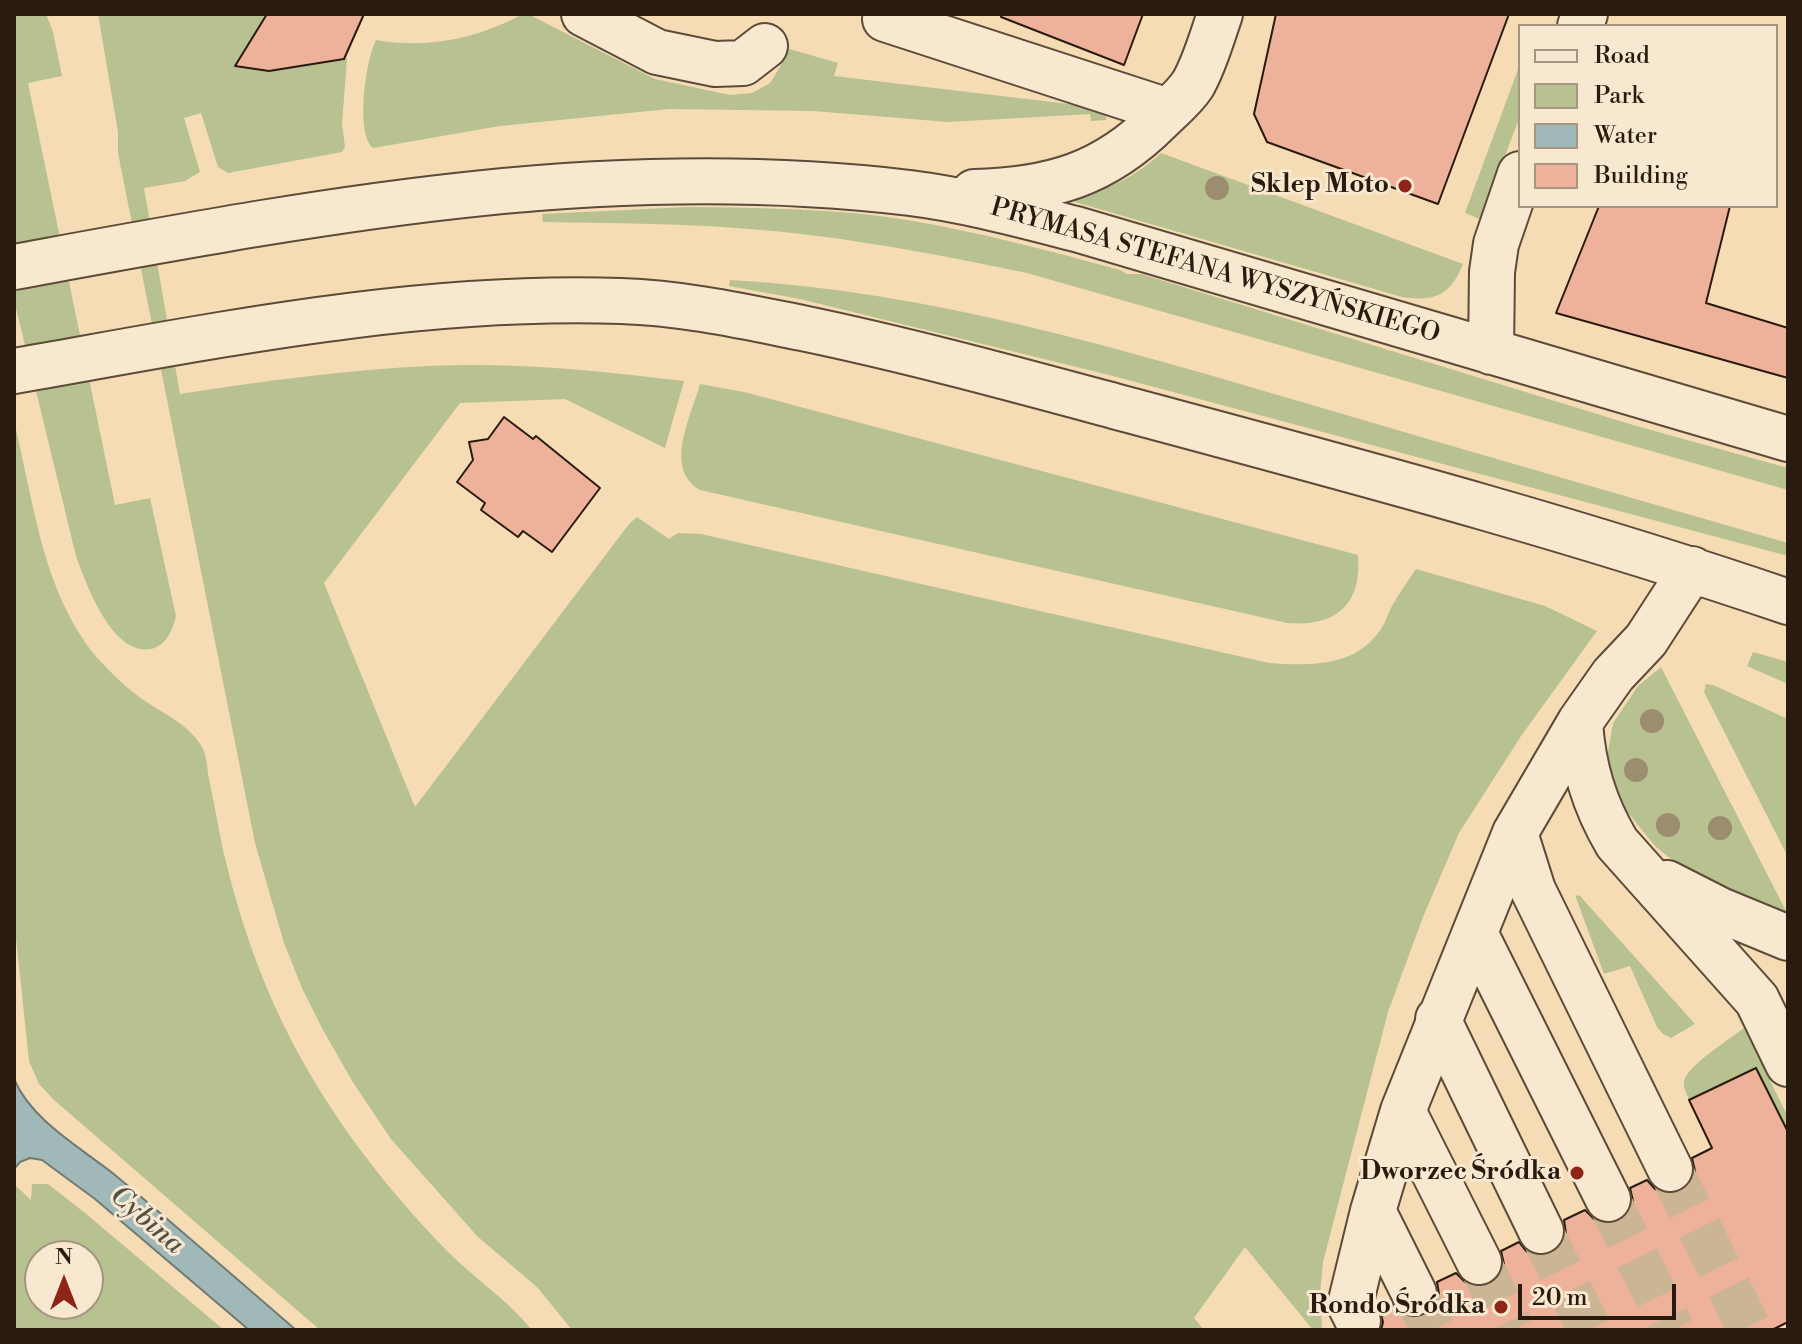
<!DOCTYPE html>
<html>
<head>
<meta charset="utf-8">
<style>
  body { margin:0 }
  #map { position:relative; width:1802px; height:1344px; overflow:hidden; background:#f5dcb5; font-family:"Libre Bodoni",serif }
  canvas { display:block }
  .frame { position:absolute; inset:0; border:16px solid #291b0f; pointer-events:none }
  .legend { position:absolute; left:1518px; top:24px; width:260px; height:184px; box-sizing:border-box; background:#f8e8cf; border:2px solid #a59682; margin:0; padding:10px 14px; list-style:none; font-size:24px; color:#291b0f }
  .legend li { display:flex; align-items:center; gap:16px; height:40px }
  .legend b { width:40px; border:2px solid #a59682 }
  .north { position:absolute; left:24px; top:1240px; width:80px; height:80px; box-sizing:border-box; background:#f8e8cf; border:2px solid #a59682; border-radius:50%; rotate:0deg; font-size:22px; font-weight:700; line-height:32px; text-align:center; color:#291b0f }
  .north::after { content:''; display:block; margin:auto; width:28px; height:36px; background:#8f2418; clip-path:polygon(50% 0,100% 100%,50% 72%,0 100%) }
  .scale { position:absolute; left:1518px; top:1284px; width:158px; height:36px; box-sizing:border-box; border:4px solid #291b0f; border-top:0; padding-left:10px; font-size:24px; line-height:28px; white-space:nowrap; color:#291b0f; -webkit-text-stroke:6px #f8e8cf; paint-order:stroke }
</style>
</head>
<body>
<div id="map">
<canvas width="1802" height="1344"></canvas>
<div class="frame"></div>
<ul class="legend">
<li><b style="height:10px;background:#f8e8cf"></b>Road</li>
<li><b style="height:22px;background:#b8c190"></b>Park</li>
<li><b style="height:22px;background:#a0b9b8"></b>Water</li>
<li><b style="height:22px;background:#edb299"></b>Building</li>
</ul>
<div class="north">N</div>
<div class="scale">20 m</div>
</div>
<script>
const ctx = document.querySelector('canvas').getContext('2d');
ctx.lineJoin = 'round';
function fillPath(path, color) {
  ctx.fillStyle = color;
  ctx.fill(path, 'evenodd');
}
function strokePath(path, color, width, dash) {
  ctx.strokeStyle = color;
  ctx.lineWidth = width;
  ctx.lineCap = dash ? 'butt' : 'round';
  ctx.setLineDash(dash || []);
  ctx.stroke(path);
}
function drawText(font, color, halo, rows, align = 'center') {
  ctx.font = font + ' "Libre Bodoni",serif';
  ctx.lineWidth = 6;
  ctx.setLineDash([]);
  ctx.textBaseline = 'middle';
  ctx.strokeStyle = halo;
  ctx.fillStyle = color;
  for (const [text, x, y, turn = 0] of rows) {
    ctx.save();
    ctx.translate(x, y);
    ctx.rotate((+turn || 0) * Math.PI / 180);
    ctx.textAlign = isNaN(turn) ? turn : align;
    if (halo) ctx.strokeText(text, 0, 0);
    ctx.fillText(text, 0, 0);
    ctx.restore();
  }
}
fillPath(new Path2D(`
  M14 14H46L53 32 62 76 28 83 115 505 150 498 176 616C172 631 167 645 151 649 112 656 86 584 76 556L14 300Z
  M98 14H266L237 64 269 71 339 59 343 61 344 57 347 59 342 124 345 147 342 152 228 173 218 167 201 113 184 118 200 172 185 181 144 188 180 394C263 381 345 370 429 366 514 362 600 371 684 381L665 448 565 399 460 403 324 583 415 807 629 524 637 517 669 539 678 533 701 534 1269 663C1311 666 1356 667 1381 629 1387 620 1389 609 1395 601 1401 590 1409 580 1416 569L1545 606 1597 631 1521 736 1459 833 1423 917 1388 1012 1323 1262 1320 1294 1322 1330H1313L1245 1247 1194 1318 1204 1330H572L537 1287 478 1237 391 1139 354 1084 323 1030 302 988 284 943 255 843 118 153V132Z
  M523 14H528L655 79 730 95 752 93 770 83 780 67 786 48 838 63 834 76 1102 108 1107 120 1091 121 1090 114 948 122 813 111 669 109 500 126 373 148C355 133 366 59 376 40 427 49 477 39 523 14Z
  M1520 64V117L1480 219 1465 213Z
  M1161 153 1463 264C1450 295 1436 302 1402 297L1075 202 1076 198C1109 188 1136 177 1161 153Z
  M688 207C761 208 835 208 907 220 979 232 1050 251 1120 270L1127 274H1141L1633 425 1788 468V490L1027 273C955 258 883 244 810 235 722 224 632 223 543 222L542 214Z
  M730 280C930 291 1121 349 1312 405 1471 452 1630 497 1788 543V556L1113 376 800 299 729 286Z
  M700 384 744 392 1358 555C1362 605 1336 627 1287 623L700 490C663 468 691 417 700 384Z
  M14 421C34 502 43 599 102 663 116 678 131 692 148 703 168 716 191 726 203 749 207 757 207 769 209 779 214 802 218 826 223 850 235 901 251 952 272 1000 314 1095 376 1178 448 1252 475 1279 508 1300 532 1330H320L54 1100 39 1084 29 1061 14 919Z
  M1753 652 1788 662V684L1747 666Z
  M1661 667 1787 913 1695 879 1655 846 1616 798 1607 758 1613 723 1638 686Z
  M1706 684 1713 685 1788 719V857L1704 692Z
  M1575 895 1580 896 1695 1024 1671 1038 1663 1034 1657 1027 1630 966 1604 974Z
  M1744 1028 1788 1117V1132L1756 1068 1689 1100C1687 1094 1683 1087 1684 1081 1688 1065 1730 1039 1744 1028Z
  M14 1184 31 1200 32 1184H48L85 1213 224 1330H14ZM40 1256H88V1304H40Z`), '#b8c190');
const water = new Path2D(`
  M14 1079C32 1121 80 1147 115 1175 176 1226 236 1278 296 1330H249L95 1199 42 1160 30 1158 20 1162 14 1169Z`);
fillPath(water, '#a0b9b8');
strokePath(water, '#707a74', 2);
const building = new Path2D(`
  M267 14H364L344 59 269 71 235 66Z
  M1002 14H1143L1124 65 1001 17Z
  M1276 14H1509L1438 204 1267 142 1254 114Z
  M1599 206H1730L1706 303 1788 328V378L1556 313Z
  M504 417 533 439 536 436 600 488 552 552 523 531 518 537 481 510 485 503 457 482 473 460 469 442 488 439Z
  M1756 1068 1788 1132V1322L1772 1330H1381L1383 1322 1380 1310 1392 1304 1401 1314 1413 1318 1424 1316 1435 1306 1439 1294 1437 1282 1456 1273 1465 1282 1477 1287 1491 1284 1500 1275 1504 1264 1501 1251 1519 1242 1526 1251 1538 1256 1553 1253 1562 1244 1566 1234 1564 1220 1585 1210 1594 1219 1606 1224 1620 1221 1629 1212 1633 1201 1630 1188 1647 1180 1655 1189 1668 1194 1682 1191 1691 1182 1695 1171 1692 1158 1712 1148 1689 1100Z`);
fillPath(building, '#edb299');
strokePath(building, '#291b0f', 2);
strokePath(new Path2D(`
  M1670 1169 1750 1330
  M1608 1199 1673 1330
  M1541 1231 1590 1330
  M1479 1262 1513 1330
  M1414 1293 1433 1330`), '#ccb594', 44, [44, 22]);
const minor = new Path2D(`
  M584 14 657 52 715 64 743 63 765 46
  M885 19 1168 111
  M1580 26 1585 14
  M974 192C1050 190 1104 175 1159 120 1171 108 1184 98 1193 84 1205 63 1212 37 1220 14
  M14 267C316 212 601 156 910 193 966 200 1021 215 1076 229L1788 439
  M1491 352 1492 272 1496 244 1520 174
  M14 371C215 336 416 294 621 301 683 303 742 316 802 328 903 349 1003 376 1103 403 1333 465 1563 525 1788 602
  M1580 722C1583 767 1594 804 1617 843L1757 1000 1788 1064
  M1515 833 1533 890 1670 1169
  M1667 883 1720 910 1788 938
  M1475 933 1608 1199
  M1438 1019 1541 1231
  M1403 1111 1479 1262
  M1373 1211 1414 1293
  M1358 1321 1350 1305 1373 1211 1403 1111 1515 833 1580 722 1613 675 1646 640 1692 569`);
strokePath(minor, '#5c4b38', 48);
strokePath(minor, '#f8e8cf', 44);
ctx.fillStyle = '#9c8d6f';
for (const [x, y] of [
  [1217,188],
  [1652,721],
  [1636,770],
  [1668,825],
  [1720,828]
]) {
  ctx.beginPath();
  ctx.arc(x, y, 12, 0, 2 * Math.PI);
  ctx.fill();
}
for (const [x, y, r, color] of [
  [1405,186,8,"#8f2418"],
  [1577,1173,8,"#8f2418"],
  [1501,1307,8,"#8f2418"]
]) {
  const dot = new Path2D();
  dot.arc(x, y, r, 0, 2 * Math.PI);
  ctx.fillStyle = color;
  ctx.fill(dot);
  strokePath(dot, '#f8e8cf', 3);
}
drawText('bold 26px', '#291b0f', '#f8e8cf', [
  ["Sklep Moto",1389,186],
  ["Dworzec Śródka",1561,1173],
  ["Rondo Śródka",1485,1307]
], 'right');
drawText('26px', '#291b0f', '#f8e8cf', [
  ["PRYMASA STEFANA WYSZYŃSKIEGO",1215,272,16]
]);
drawText('italic 28px', '#53524a', '#f8e8cf', [
  ["Cybina",146,1221,41]
]);
</script>
</body>
</html>
